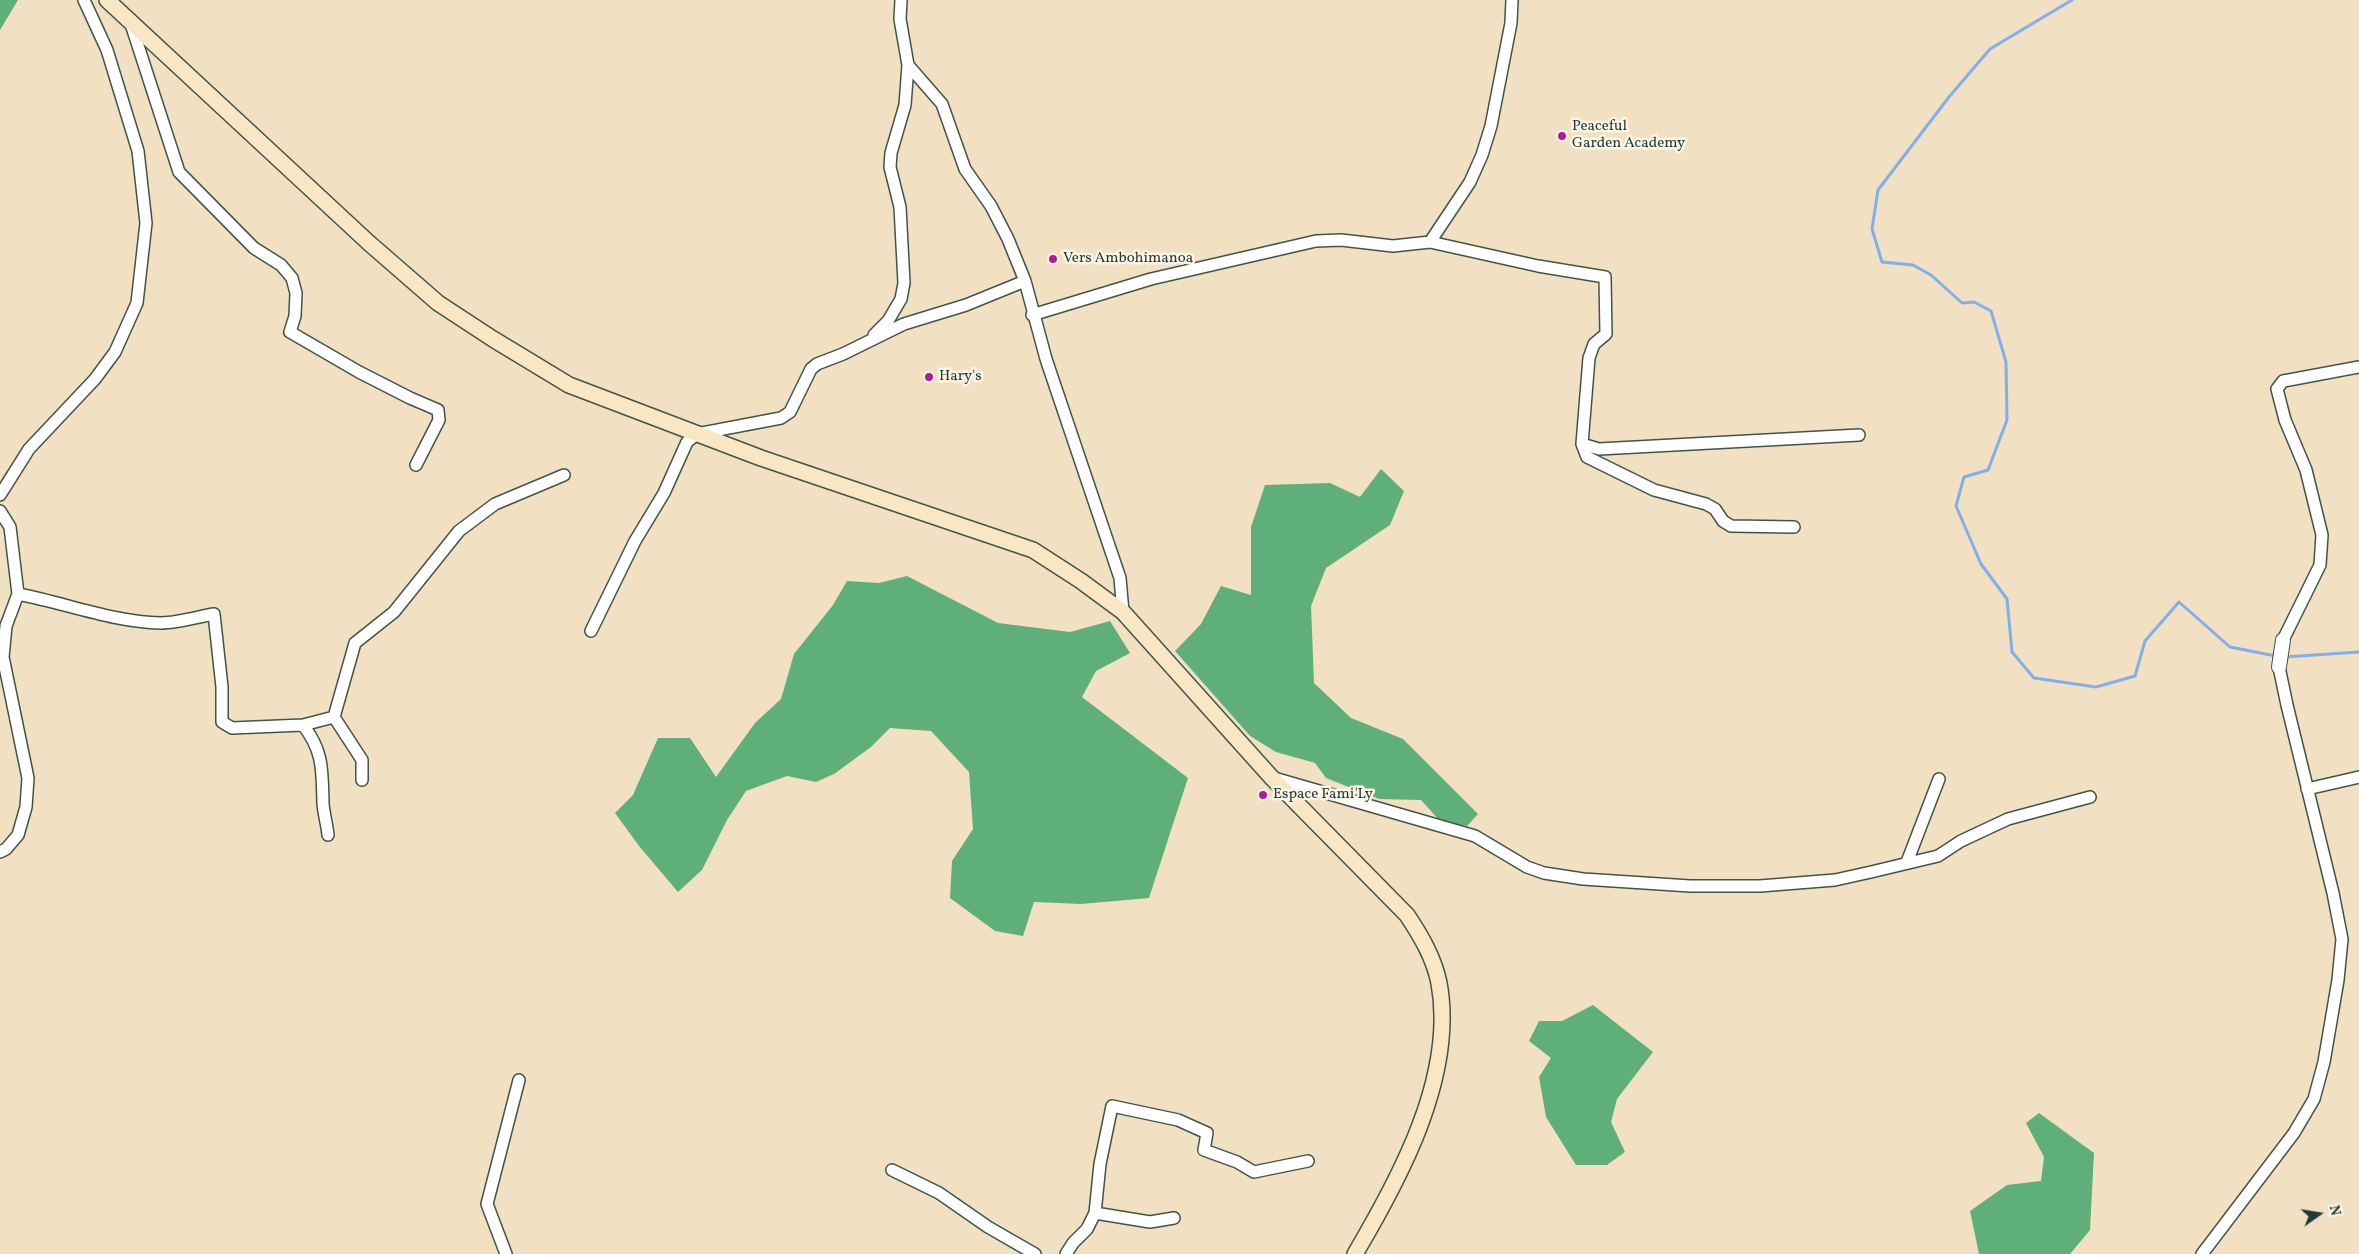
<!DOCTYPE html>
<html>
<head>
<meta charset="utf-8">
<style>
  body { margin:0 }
  #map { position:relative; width:2359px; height:1254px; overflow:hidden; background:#f2e0c2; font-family:Vollkorn,serif }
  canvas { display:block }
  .north { position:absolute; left:2294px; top:1189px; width:50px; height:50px; -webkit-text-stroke:4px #fcf5e5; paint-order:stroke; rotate:77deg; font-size:14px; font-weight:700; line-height:20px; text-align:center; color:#1f3d34 }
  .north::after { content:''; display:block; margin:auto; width:18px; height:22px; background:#1f3d34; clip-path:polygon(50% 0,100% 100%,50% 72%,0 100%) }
</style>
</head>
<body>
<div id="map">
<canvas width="2359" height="1254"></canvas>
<div class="north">N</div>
</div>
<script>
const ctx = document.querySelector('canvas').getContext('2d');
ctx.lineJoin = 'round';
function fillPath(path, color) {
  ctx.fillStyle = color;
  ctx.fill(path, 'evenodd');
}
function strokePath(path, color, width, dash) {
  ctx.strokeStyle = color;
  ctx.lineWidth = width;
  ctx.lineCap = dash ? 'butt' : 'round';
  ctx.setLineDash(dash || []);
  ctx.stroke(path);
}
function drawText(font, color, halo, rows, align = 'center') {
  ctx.font = font + ' Vollkorn,serif';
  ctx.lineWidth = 5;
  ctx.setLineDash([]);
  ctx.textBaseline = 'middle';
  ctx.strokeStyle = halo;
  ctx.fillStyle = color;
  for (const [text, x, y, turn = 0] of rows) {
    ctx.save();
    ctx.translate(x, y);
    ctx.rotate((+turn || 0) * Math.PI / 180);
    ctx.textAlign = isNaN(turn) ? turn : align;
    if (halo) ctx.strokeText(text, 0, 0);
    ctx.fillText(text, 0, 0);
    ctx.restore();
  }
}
fillPath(new Path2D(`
  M0 0H18L0 30Z
  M1381 469 1404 491 1390 525 1326 568 1311 606 1314 683 1351 718 1403 739 1478 814 1467 826 1440 821 1421 800 1379 799 1326 778 1315 763 1276 752 1250 736 1175 651 1201 624 1221 586 1251 595V527L1265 485 1330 483 1360 497Z
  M907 576 998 623 1070 632 1110 621 1130 653 1096 671 1082 697 1188 778 1149 898 1081 904 1034 902 1023 936 995 931 950 898 952 861 973 829 969 772 931 731 890 728 871 747 834 774 816 782 787 776 746 791 727 820 702 870 678 892 639 846 615 813 633 795 658 738H690L716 777 755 723 781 699 794 654 833 605 847 581 879 583Z
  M1593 1005 1653 1052 1617 1099 1611 1122 1625 1152 1607 1165H1576L1546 1117 1539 1077 1551 1058 1529 1041 1539 1021H1562Z
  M2039 1113 2094 1153 2090 1230 2070 1254H1979L1970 1211 2007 1185 2041 1181 2044 1157 2026 1123Z`), '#5faf7a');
strokePath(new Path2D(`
  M2072 0 1990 49 1949 97 1878 190 1872 229 1882 262 1913 265 1931 275 1962 303 1974 302 1991 311 2006 362 2007 420 1988 470 1964 477 1956 506 1981 564 2007 599 2012 652 2034 678 2096 687 2135 676 2145 641 2179 602 2230 647 2276 656
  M2285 657 2359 652`), '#80b0eb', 3);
const minor = new Path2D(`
  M901 0 900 19 908 65 942 104 965 169 991 206 1008 239 1025 281 1046 359 1120 578 1123 612
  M131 24 179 172 254 248 281 265 292 278 296 293 295 316 290 332 359 372 410 398 438 410 439 420 416 465
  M1430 242 1470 182 1482 155 1491 126 1511 23 1512 0
  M1032 315 1151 279 1316 241 1341 240 1393 246 1430 242 1538 266 1605 277 1606 334 1594 344 1589 358 1582 444 1587 457 1654 490 1706 504 1715 509 1723 521 1731 526 1794 527
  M874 335 888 321 901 299 904 283 900 207 890 167 891 153 905 105 908 65
  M1582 444 1599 449 1859 435
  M0 495 29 449 95 379 115 352 137 303 146 223 138 151 107 50 84 0
  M0 511 10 527 18 594 6 626 3 657 28 778 26 807 18 835 6 849 0 852
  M18 594C66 603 112 622 161 623 178 623 197 617 214 614L222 687V722L232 728 303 725C324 752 322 771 323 804 324 814 327 825 328 835
  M591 631 635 541 664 493 687 442 697 434 781 418 790 412 811 369 817 364 843 354 904 324 966 305 1025 281
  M2283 640 2320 565 2322 535 2306 470 2285 420 2277 389 2283 381 2289 380 2359 367
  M334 717 355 643 394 612 459 531 495 504 564 475
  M303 725 334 717 362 760V780
  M1274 778 1475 836 1527 867 1544 873 1583 879 1690 886H1760L1835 880 1871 872 1938 856 1961 841 2008 819 2090 797
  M2307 789 2359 777
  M1907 862 1939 779
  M892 1170 939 1193 988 1227 1035 1254
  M1095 1213 1150 1222 1174 1218
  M506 1254 487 1204 519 1080
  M1066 1254 1073 1243 1087 1229 1095 1213 1100 1164 1112 1106 1178 1120 1207 1133 1204 1150 1237 1162 1254 1172 1308 1161
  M2202 1254 2294 1133 2314 1099 2324 1062 2338 980 2342 939 2333 893 2287 705 2279 667`);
const tertiary = new Path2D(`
  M2279 667 2283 640`);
const secondary = new Path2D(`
  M107 0 369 243 438 303 493 339 569 385 761 458 1033 550 1081 581 1123 612 1272 778 1407 915C1421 936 1434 958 1439 983 1456 1075 1400 1178 1355 1254`);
strokePath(minor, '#3f5549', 14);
strokePath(tertiary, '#3f5549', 16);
strokePath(secondary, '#3f5549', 18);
strokePath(minor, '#fff', 11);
strokePath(tertiary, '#fff', 14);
strokePath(secondary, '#f9e7c3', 15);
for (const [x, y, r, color] of [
  [1562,136,5,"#b5179e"],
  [1053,259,5,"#b5179e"],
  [929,377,5,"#b5179e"],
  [1263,795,5,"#b5179e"]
]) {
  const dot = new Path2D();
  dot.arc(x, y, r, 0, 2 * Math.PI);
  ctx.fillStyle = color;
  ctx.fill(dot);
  strokePath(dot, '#fcf5e5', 2);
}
drawText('15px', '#1f3d34', '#fcf5e5', [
  ["Peaceful",1572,127],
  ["Garden Academy",1572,144],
  ["Vers Ambohimanoa",1063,259],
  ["Hary's",939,377],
  ["Espace Fami'Ly",1273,795]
], 'left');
</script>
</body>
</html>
